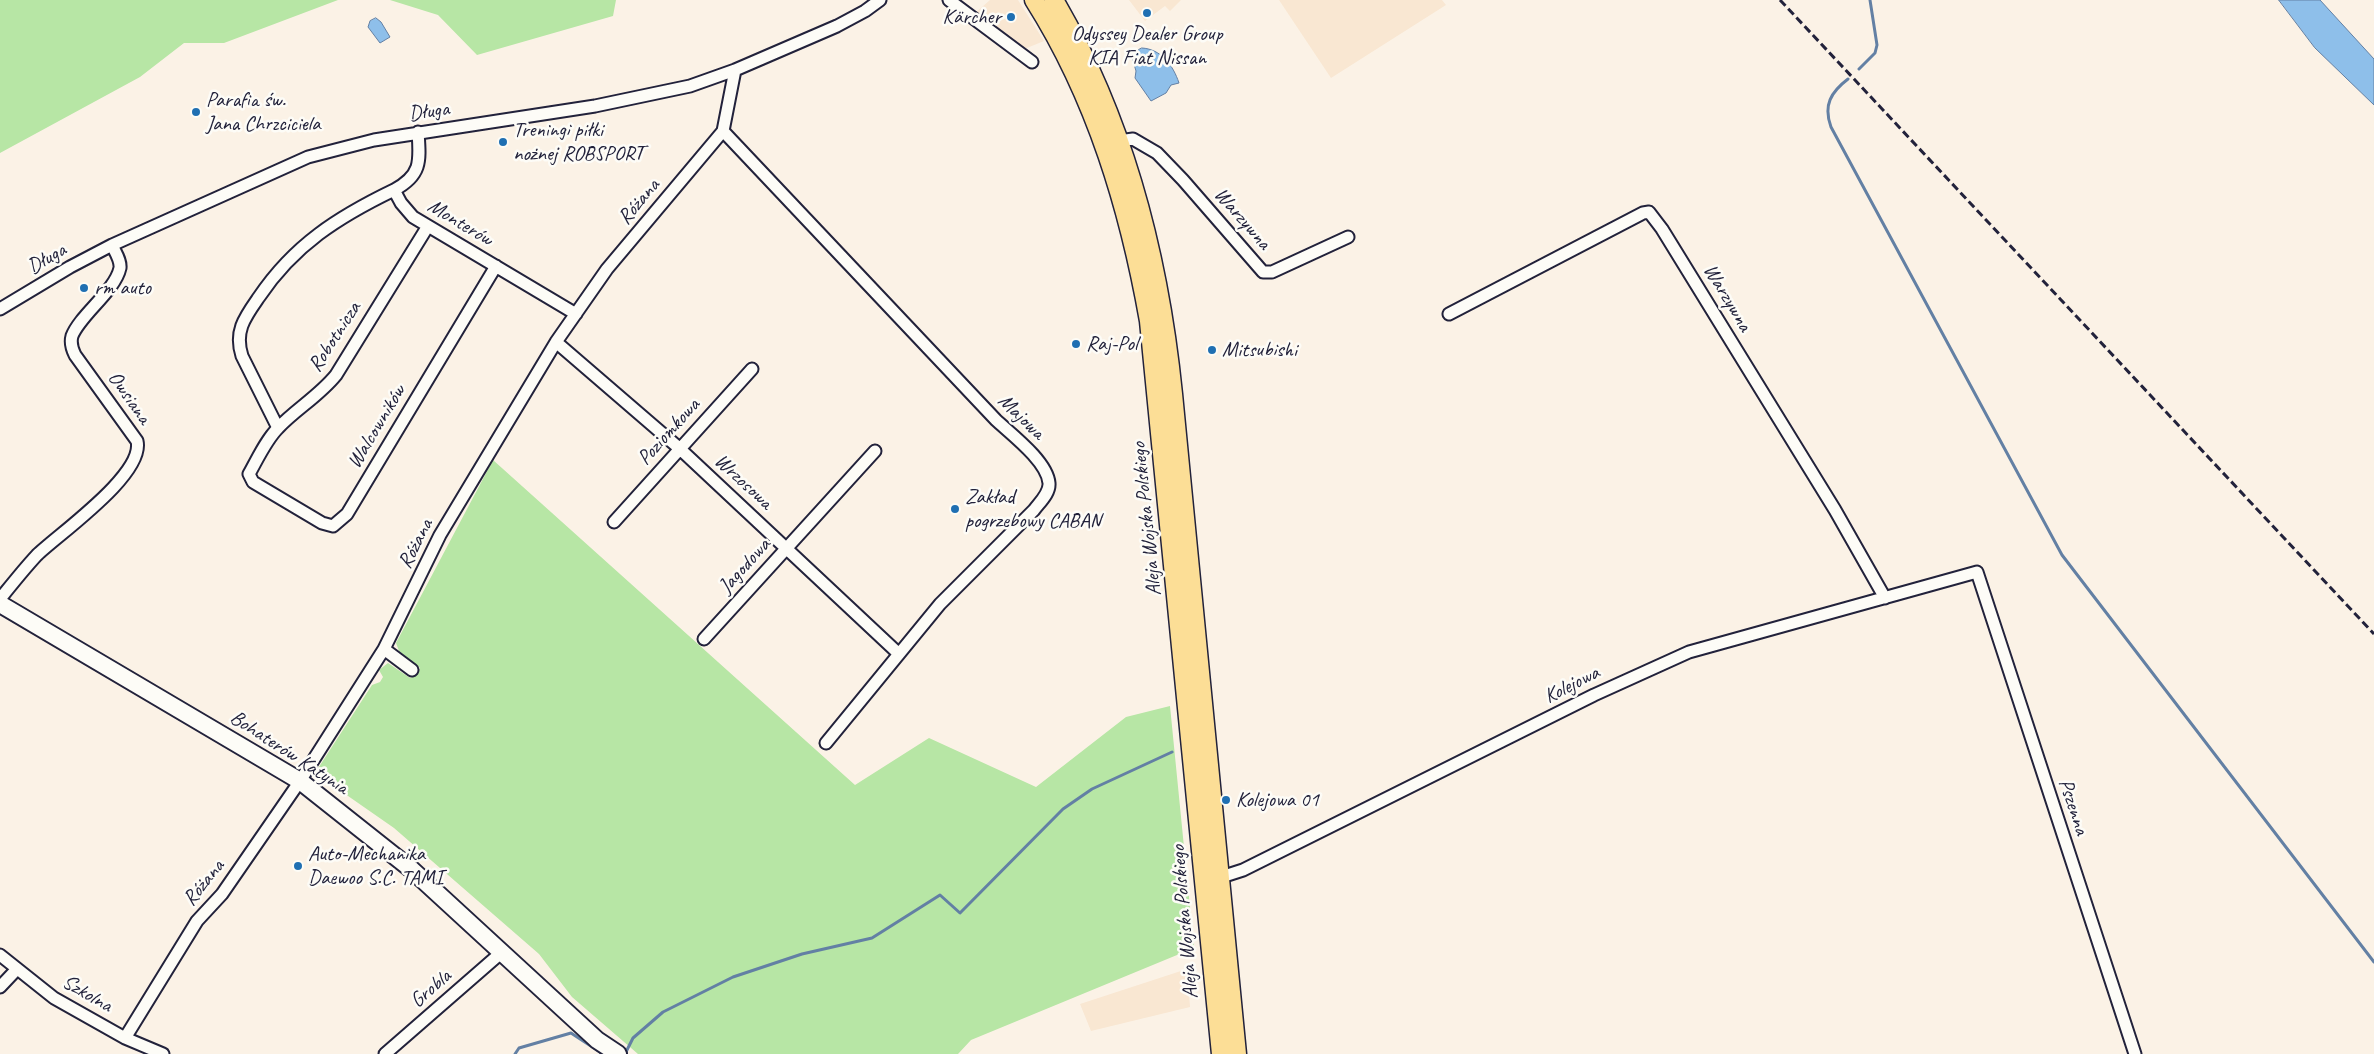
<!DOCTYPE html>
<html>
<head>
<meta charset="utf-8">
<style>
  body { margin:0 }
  canvas { display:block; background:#fbf2e6 }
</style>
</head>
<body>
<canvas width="2374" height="1054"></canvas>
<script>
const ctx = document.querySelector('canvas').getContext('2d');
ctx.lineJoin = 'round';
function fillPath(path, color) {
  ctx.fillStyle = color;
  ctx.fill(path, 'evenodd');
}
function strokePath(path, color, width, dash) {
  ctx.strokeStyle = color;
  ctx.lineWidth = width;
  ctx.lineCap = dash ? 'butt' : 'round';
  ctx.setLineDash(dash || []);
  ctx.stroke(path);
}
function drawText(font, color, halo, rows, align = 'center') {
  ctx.font = font + ' Caveat,sans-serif';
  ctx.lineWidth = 5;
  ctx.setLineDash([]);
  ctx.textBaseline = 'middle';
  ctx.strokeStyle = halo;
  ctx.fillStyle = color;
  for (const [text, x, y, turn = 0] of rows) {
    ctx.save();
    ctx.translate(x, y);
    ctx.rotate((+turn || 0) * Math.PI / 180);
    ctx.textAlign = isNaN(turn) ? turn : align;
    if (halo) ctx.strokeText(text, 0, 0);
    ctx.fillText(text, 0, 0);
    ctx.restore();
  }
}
fillPath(new Path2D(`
  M990 0H1018L1044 41 1022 50 974 14Z
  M1129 0H1181L1170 11 1165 6 1145 21Z
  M1279 0H1442L1446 5 1331 78Z
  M1187 969 1190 1007 1091 1031 1080 1004Z`), '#f9e7d2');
fillPath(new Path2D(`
  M0 0H338L224 43H184L140 77 0 153Z
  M390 0H616L613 16 477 55 438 15Z
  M493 460 855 785 929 738 1036 787 1126 717 1170 706 1194 948 971 1040 958 1054H638L572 997 539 954 394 828 315 773 372 685 380 682 383 677 379 670 388 663 410 678 417 675 420 668 399 651 396 643Z`), '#b7e6a5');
const water = new Path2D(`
  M2279 0H2320L2374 59V105L2315 48Z
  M376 18 381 22 390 37 380 43 368 27 370 21Z
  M1142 48C1161 49 1173 65 1179 83L1171 85 1166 93 1151 101 1135 78 1136 71 1131 54Z`);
fillPath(water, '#8ebfea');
strokePath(water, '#6380a4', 1);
strokePath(new Path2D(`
  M1859 69 1875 53 1877 45 1870 0
  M1848 79C1831 92 1823 105 1831 127L2062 555 2374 962
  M515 1054 519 1048 571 1033 603 1054
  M625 1054 633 1038 663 1012 733 977 802 954 872 938 940 895 960 913 1063 809 1092 789 1172 752`), '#6380a4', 3);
const street = new Path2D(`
  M949 0 1032 62
  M723 131 996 420C1011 434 1047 461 1049 483 1050 493 1040 502 1034 510L940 604 826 743
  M418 132C420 161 422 175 394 190L401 203 413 217 576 314
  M1119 141 1133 139 1157 153 1183 180 1263 272H1272L1348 237
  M428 226 336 375C319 396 296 409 278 428 266 440 258 458 249 474L253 482 322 523 333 526 347 514 496 266
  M0 309 70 267 112 245 308 157 374 140 595 106 690 86 735 70 837 26 865 11 880 0
  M1449 314 1643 213 1649 212 1662 229 1835 510 1885 598
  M556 342 679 448 899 654
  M278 428 242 356C234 331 245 317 259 297 294 245 338 217 394 190
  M614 522 752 369
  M0 599C12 584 24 569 37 555 60 533 145 474 137 441L75 355C72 349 70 343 72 336 80 315 115 291 120 268 121 260 115 252 112 245
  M704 639 875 451
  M384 649 412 670
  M1215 879 1243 870 1594 695 1689 652 1977 572 2135 1054
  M0 955 54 998 125 1038 163 1054
  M0 987 17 969
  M125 1038 197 921 222 894 300 781 384 649 440 535 556 342 607 269 723 131 735 70
  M385 1054 502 952`);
const secondary = new Path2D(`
  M0 604 300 781 411 869 597 1040 618 1054`);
const primary = new Path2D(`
  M1034 0C1096 98 1129 208 1149 321L1221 1054
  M1054 0C1125 121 1159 255 1173 394L1237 1054`);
strokePath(street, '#22223b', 15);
strokePath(secondary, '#22223b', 20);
strokePath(primary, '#22223b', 21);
strokePath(street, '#fdfcf7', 11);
strokePath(secondary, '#fdfcf7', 16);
strokePath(primary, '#fcde96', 18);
strokePath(new Path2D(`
  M1780 0 2374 634`), '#22223b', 3, [8, 4]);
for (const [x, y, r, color] of [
  [1147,13,5,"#1f6fb2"],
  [1011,17,5,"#1f6fb2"],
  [196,112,5,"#1f6fb2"],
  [503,142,5,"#1f6fb2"],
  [84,288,5,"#1f6fb2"],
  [1076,344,5,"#1f6fb2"],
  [1212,350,5,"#1f6fb2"],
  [955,509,5,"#1f6fb2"],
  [1226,800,5,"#1f6fb2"],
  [298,866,5,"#1f6fb2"]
]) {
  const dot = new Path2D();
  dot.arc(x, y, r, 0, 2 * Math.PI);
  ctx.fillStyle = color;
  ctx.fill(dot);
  strokePath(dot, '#fdfcf7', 2);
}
drawText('21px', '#22223b', '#fdfcf7', [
  ["Kärcher",1001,17,"right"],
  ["Odyssey Dealer Group",1147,34,"center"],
  ["KIA Fiat Nissan",1147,58,"center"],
  ["Parafia św.",206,100],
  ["Jana Chrzciciela",206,124],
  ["Treningi piłki",513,130],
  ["nożnej ROBSPORT",513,154],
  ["rm auto",94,288],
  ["Raj-Pol",1086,344],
  ["Mitsubishi",1222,350],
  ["Zakład",965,497],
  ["pogrzebowy CABAN",965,521],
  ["Kolejowa 01",1236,800],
  ["Auto-Mechanika",308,854],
  ["Daewoo S.C. TAMI",308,878]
], 'left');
drawText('21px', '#22223b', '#fdfcf7', [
  ["Długa",429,112,-8],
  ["Różana",639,202,-50],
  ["Warzywna",1242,219,49],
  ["Monterów",460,223,31],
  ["Długa",47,259,-30],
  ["Warzywna",1727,298,59],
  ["Robotnicza",335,337,-57],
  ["Owsiana",129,398,55],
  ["Majowa",1021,417,44],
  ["Walcowników",377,427,-59],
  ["Poziomkowa",669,432,-48],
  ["Wrzosowa",743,482,43],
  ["Aleja Wojska Polskiego",1147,519,-96],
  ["Różana",416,544,-63],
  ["Jagodowa",745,566,-48],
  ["Kolejowa",1572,685,-27],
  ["Bohaterów Katynia",289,753,33],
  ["Pszenna",2073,807,72],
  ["Różana",204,883,-51],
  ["Aleja Wojska Polskiego",1185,922,-95],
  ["Grobla",431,989,-41],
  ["Szkolna",87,994,30]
]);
</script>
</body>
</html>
